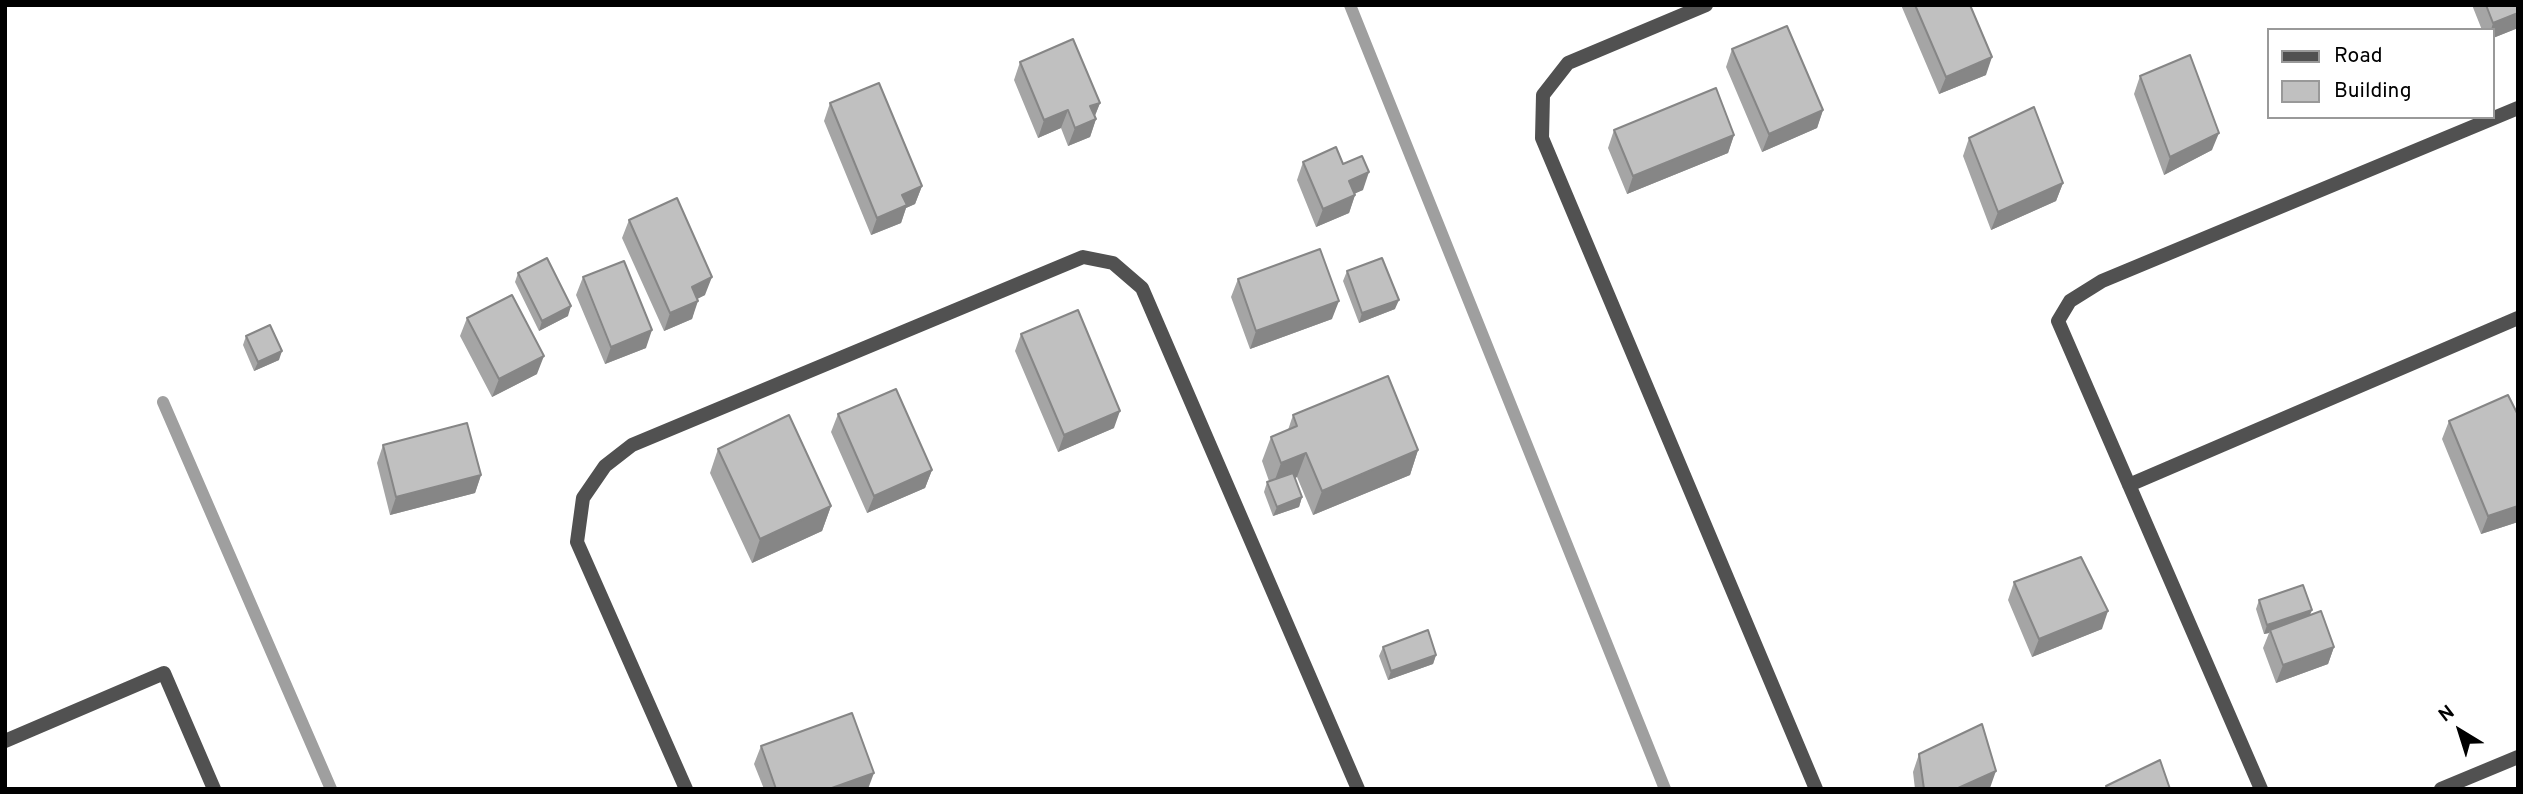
<!DOCTYPE html>
<html>
<head>
<meta charset="utf-8">
<style>
  body { margin:0 }
  #map { position:relative; width:2523px; height:794px; overflow:hidden; background:#fff; font-family:Overpass,sans-serif }
  canvas { display:block }
  .frame { position:absolute; inset:0; border:7px solid #000; pointer-events:none }
  .legend { position:absolute; left:2267px; top:28px; width:228px; height:91px; box-sizing:border-box; background:#fff; border:2px solid #999; margin:0; padding:9px 12px; list-style:none; font-size:21px; color:#000 }
  .legend li { display:flex; align-items:center; gap:14px; height:35px }
  .legend b { width:35px; border:2px solid #999 }
  .north { position:absolute; left:2425px; top:696px; width:70px; height:70px; -webkit-text-stroke:5px #fff; paint-order:stroke; rotate:322deg; font-size:19px; font-weight:700; line-height:28px; text-align:center; color:#000 }
  .north::after { content:''; display:block; margin:auto; width:24px; height:32px; background:#000; clip-path:polygon(50% 0,100% 100%,50% 72%,0 100%) }
</style>
</head>
<body>
<div id="map">
<canvas width="2523" height="794"></canvas>
<div class="frame"></div>
<ul class="legend">
<li><b style="height:9px;background:#515151"></b>Road</li>
<li><b style="height:19px;background:#c0c0c0"></b>Building</li>
</ul>
<div class="north">N</div>
</div>
<script>
const ctx = document.querySelector('canvas').getContext('2d');
ctx.lineJoin = 'round';
function strokePath(path, color, width, dash) {
  ctx.strokeStyle = color;
  ctx.lineWidth = width;
  ctx.lineCap = dash ? 'butt' : 'round';
  ctx.setLineDash(dash || []);
  ctx.stroke(path);
}
function fillPath(path, color) {
  ctx.fillStyle = color;
  ctx.fill(path, 'evenodd');
}
strokePath(new Path2D(`
  M1350 5 1665 789
  M163 402 331 789`), '#9f9f9f', 12);
strokePath(new Path2D(`
  M1706 5 1568 63 1543 95 1542 138 1816 789
  M2129 485 2518 318
  M5 741 164 673 214 789
  M686 789 577 542 583 498 605 466 632 445 1083 257 1113 263 1142 288 1358 789
  M2261 789 2058 321 2070 301 2102 281 2518 108
  M2441 789 2518 757`), '#515151', 14);
fillPath(new Path2D(`
  M1901 5H1970L1986 75 1939 94Z
  M2472 5H2518V28L2493 38V30H2482Z
  M1732 49 1823 110 1817 128 1762 152 1726 67Z
  M1020 62 1100 103 1095 116 1096 119 1090 137 1068 146 1061 128 1038 138 1014 80Z
  M2140 76 2212 150 2164 175 2134 94Z
  M830 103 922 186 915 204 906 208 901 223 871 235 824 121Z
  M1614 130 1734 135 1728 153 1627 194 1608 148Z
  M1969 138 2063 183 2056 201 1991 230 1963 156Z
  M1303 162 1343 164 1363 190 1354 193 1355 195 1349 213 1316 227 1297 180Z
  M629 220 705 295 697 299 692 319 664 331 622 238Z
  M1347 271 1395 309 1359 323 1343 281Z
  M518 273 568 316 539 331 515 282Z
  M583 277 646 348 605 364 576 295Z
  M1238 279 1332 319 1250 349 1231 297Z
  M467 318 537 374 492 397 460 336Z
  M1021 334 1114 428 1058 452 1015 351Z
  M246 336 279 360 254 371 243 345Z
  M838 414 932 470 925 488 867 513 831 432Z
  M1293 415 1418 450 1410 475 1313 515 1297 477 1295 478 1302 497 1299 507 1273 516 1264 492 1267 482 1269 481 1262 461 1271 437 1288 430Z
  M2518 415V522L2481 534 2442 439 2449 421Z
  M383 445 481 475 475 493 390 515 377 463Z
  M718 449 831 506 822 531 752 563 710 473Z
  M2014 582 2102 629 2032 657 2008 600Z
  M2259 600 2310 616 2334 647 2328 664 2276 683 2263 648 2269 633 2264 634 2256 609Z
  M1383 647 1436 655 1433 664 1388 680 1379 656Z
  M761 746 868 789H764L754 764Z
  M1919 754 1990 788 1915 789 1913 772Z`), '#a5a5a5');
fillPath(new Path2D(`
  M2518 13V28L2493 38V30H2491L2493 23Z
  M1992 57 1986 75 1939 94 1946 77Z
  M1100 103 1093 120 1096 119 1090 137 1068 146 1075 128 1090 106Z
  M1068 110 1061 128 1038 138 1044 120Z
  M1823 110 1817 128 1762 152 1769 134Z
  M2219 133 2212 150 2164 175 2170 157Z
  M1734 135 1728 153 1627 194 1633 176Z
  M1369 172 1363 190 1343 199 1349 181Z
  M2063 183 2056 201 1991 230 1998 212Z
  M922 186 915 204 906 208 901 223 871 235 877 218 902 195Z
  M1355 195 1349 213 1316 227 1323 209Z
  M712 277 705 295 685 305 692 287Z
  M1399 300 1395 309 1359 323 1362 313Z
  M698 301 692 319 664 331 670 313Z
  M1339 301 1332 319 1250 349 1256 331Z
  M571 306 568 316 539 331 542 321Z
  M652 330 646 348 605 364 611 347Z
  M282 351 279 360 254 371 258 362Z
  M544 356 537 374 492 397 499 379Z
  M1120 411 1114 428 1058 452 1064 435Z
  M1418 450 1410 475 1313 515 1322 491Z
  M1306 453 1297 477 1272 488 1281 463Z
  M932 470 925 488 867 513 874 496Z
  M481 475 475 493 390 515 396 497Z
  M1302 497 1299 507 1273 516 1277 507Z
  M831 506 822 531 752 563 760 539Z
  M2518 506V522L2481 534 2488 516Z
  M2312 610 2308 620 2270 630 2269 633 2264 634 2267 625Z
  M2108 611 2102 629 2032 657 2039 639Z
  M2334 647 2328 664 2276 683 2283 665Z
  M1436 655 1433 664 1388 680 1391 671Z
  M1996 771 1990 788 1956 789Z
  M874 773 868 789H829Z`), '#868686');
const building = new Path2D(`
  M1915 5H1970L1992 57 1946 77Z
  M2486 5H2518V13L2493 23Z
  M1787 26 1823 110 1769 134 1732 49Z
  M1073 39 1100 103 1090 106 1096 119 1075 128 1068 110 1044 120 1020 62Z
  M2190 55 2219 133 2170 157 2140 76Z
  M879 83 922 186 902 195 907 205 877 218 830 103Z
  M1716 88 1734 135 1633 176 1614 130Z
  M2034 107 2063 183 1998 212 1969 138Z
  M1336 147 1343 164 1362 156 1369 172 1349 181 1355 195 1323 209 1303 162Z
  M677 198 712 277 692 287 698 301 670 313 629 220Z
  M1320 249 1339 301 1256 331 1238 279Z
  M547 258 571 306 542 321 518 273Z
  M1382 258 1399 300 1362 313 1347 271Z
  M624 261 652 330 611 347 583 277Z
  M512 295 544 356 499 379 467 318Z
  M1078 310 1120 411 1064 435 1021 334Z
  M270 325 282 351 258 362 246 336Z
  M1388 376 1418 450 1322 491 1306 453 1281 463 1271 437 1297 426 1293 415Z
  M896 389 932 470 874 496 838 414Z
  M2508 395 2518 415V506L2488 516 2449 421Z
  M789 415 831 506 760 539 718 449Z
  M467 423 481 475 396 497 383 445Z
  M1293 473 1302 497 1277 507 1267 482Z
  M2081 557 2108 611 2039 639 2014 582Z
  M2303 585 2312 610 2267 625 2259 600Z
  M2321 611 2334 647 2283 665 2270 630Z
  M1428 630 1436 655 1391 671 1383 647Z
  M852 713 874 773 829 789H776L761 746Z
  M1982 724 1996 771 1956 789H1924L1919 754Z
  M2160 760 2170 789H2107L2106 786Z`);
fillPath(building, '#c0c0c0');
strokePath(building, '#868686', 2);
</script>
</body>
</html>
